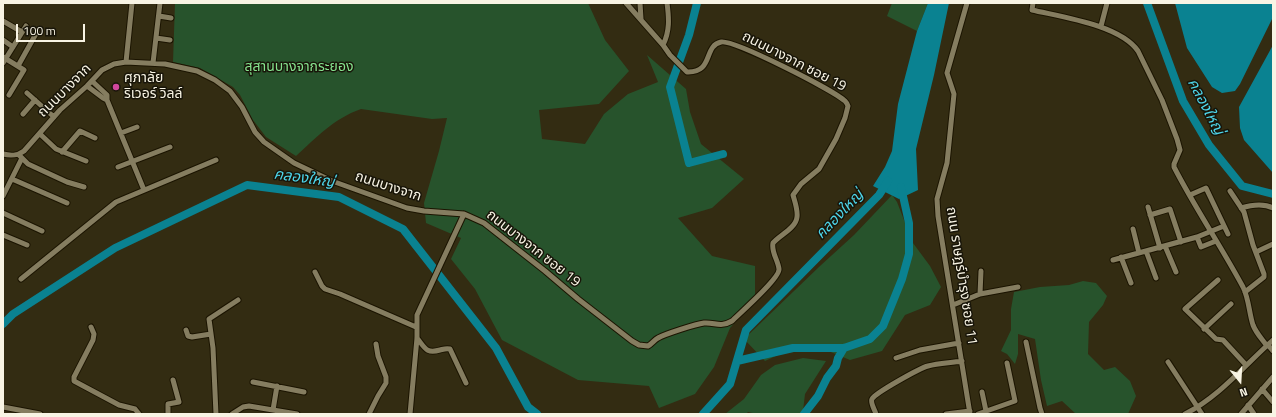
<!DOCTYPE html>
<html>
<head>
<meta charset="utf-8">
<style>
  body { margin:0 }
  #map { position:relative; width:1276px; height:417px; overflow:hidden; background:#332c12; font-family:"Titillium Web",sans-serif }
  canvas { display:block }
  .frame { position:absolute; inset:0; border:4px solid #f8f4e4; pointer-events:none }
  .north { position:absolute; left:1220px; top:361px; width:40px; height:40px; -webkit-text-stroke:3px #181509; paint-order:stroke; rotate:162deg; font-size:11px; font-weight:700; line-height:16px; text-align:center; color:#f8f4e4 }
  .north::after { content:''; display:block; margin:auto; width:14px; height:18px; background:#f8f4e4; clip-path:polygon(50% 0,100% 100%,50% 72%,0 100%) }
  .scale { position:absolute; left:16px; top:24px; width:69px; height:18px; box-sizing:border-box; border:2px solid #f8f4e4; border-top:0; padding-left:5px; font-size:12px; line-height:14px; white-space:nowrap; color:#f8f4e4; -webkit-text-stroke:3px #181509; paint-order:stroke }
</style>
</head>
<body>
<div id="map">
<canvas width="1276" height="417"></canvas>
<div class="frame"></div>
<div class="north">N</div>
<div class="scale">100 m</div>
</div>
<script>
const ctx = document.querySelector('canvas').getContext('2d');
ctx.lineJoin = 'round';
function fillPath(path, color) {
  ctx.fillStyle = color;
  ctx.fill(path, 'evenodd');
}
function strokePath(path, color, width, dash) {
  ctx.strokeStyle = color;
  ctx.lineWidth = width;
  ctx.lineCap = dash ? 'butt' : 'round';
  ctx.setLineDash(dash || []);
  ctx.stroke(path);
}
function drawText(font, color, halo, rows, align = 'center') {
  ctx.font = font + ' "Titillium Web","Noto Sans Thai",sans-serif';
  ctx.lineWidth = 3;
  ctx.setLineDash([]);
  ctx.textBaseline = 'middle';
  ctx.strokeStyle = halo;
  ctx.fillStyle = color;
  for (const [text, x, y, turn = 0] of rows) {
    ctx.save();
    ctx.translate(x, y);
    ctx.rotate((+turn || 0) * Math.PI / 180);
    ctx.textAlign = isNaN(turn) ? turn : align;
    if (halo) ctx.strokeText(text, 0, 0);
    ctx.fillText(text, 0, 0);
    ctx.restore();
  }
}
fillPath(new Path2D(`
  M175 3H588L605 40 629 71 599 104 539 110 542 139 585 144 604 114 628 94 658 82 647 55 686 89 690 112 701 144 744 179 712 208 678 218 712 256 755 266V299L730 328 714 367 695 394 659 408 649 386 578 380 502 340 475 289 451 259 461 238 426 223 424 203 439 151 447 118 432 119 361 109C333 119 317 137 296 156L266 137 253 120 240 95 233 87 200 68 173 62Z
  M892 3H928L917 31 887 16Z
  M892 195 897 202 913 243 930 266 941 287 930 305 905 315 882 351 850 360 821 348 806 345 793 348 765 361 744 339 820 266 854 235Z
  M1083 281 1096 283 1107 296 1103 305 1089 322 1088 354 1104 370 1115 367 1130 381 1136 396 1128 414H1076L1062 401 1047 406 1041 380 1035 339 1018 334V354L1015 364 1007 354 1001 351 1011 330V309L1014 292 1040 287 1069 285Z
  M803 358 826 361 805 394 803 411 800 414H757L748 412 746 414H725L744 399 761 375 775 365Z`), '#27532c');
fillPath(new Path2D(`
  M928 3H949L934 75 916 149 918 190 899 199 873 186 885 167 892 151 898 104 917 31Z
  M1175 3H1273V17L1240 84 1235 91 1222 93 1212 87 1187 48Z
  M1273 45V173L1244 140 1240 128 1239 107Z`), '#0a8291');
strokePath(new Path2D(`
  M697 3 689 35 670 87 689 163 723 154
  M1147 3 1183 101 1209 145 1242 186 1273 194
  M3 324 13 314 115 248 247 185 339 197 403 229 496 348 528 407 537 414
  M737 361 793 348H844L870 339 883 326 902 279 909 254V223L901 187
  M703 414 730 384 746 330 879 195 888 181
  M804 414 818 396 827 378 836 366 838 358 844 348`), '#0a8291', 8);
const minor = new Path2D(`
  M640 3 641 19
  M967 3 947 73 954 94 947 163 937 199 938 216 970 414
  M1033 3 1032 10C1062 17 1120 25 1138 51L1162 100 1177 139 1180 150 1174 164V167C1195 208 1221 246 1243 287 1249 299 1249 313 1253 325 1256 333 1262 339 1267 346
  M159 16 171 18
  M3 21 22 32
  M1101 26 1107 3
  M156 38 170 40
  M3 40 13 47
  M663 45C670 31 669 18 667 3
  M3 57 24 70 9 95
  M126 62 132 3
  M3 63 26 26
  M153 63 160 3
  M18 66 37 32
  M92 81 107 95V100L144 190
  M87 86 103 98 107 100
  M27 93 54 117
  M23 114 35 100
  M121 133 137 127
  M40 134 56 149 86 161
  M62 152 80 131 95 138
  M3 154C11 156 17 156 24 151L60 110 87 86 102 70 114 64 126 62 165 64 197 71 215 80 230 91 242 107 255 132 264 142 294 163 332 181 407 208 424 211 464 214 484 223 545 271 578 299 632 341 639 345 648 346C652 344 654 340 658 338 665 334 696 324 704 323 715 322 720 328 732 321 739 314 780 278 779 269 778 260 771 252 773 243 780 235 796 228 797 217 798 210 795 202 793 195L801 184 819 169 836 139 845 118 848 106C847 103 847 103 845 101 833 90 733 39 721 42 703 46 714 73 687 72L670 55 663 45 626 3
  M19 155 28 164 67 182 84 187
  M118 167 170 147
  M12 179 67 203
  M1230 191 1244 212 1253 245 1264 274V277L1245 292
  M1190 195 1206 188 1228 234
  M3 196 22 158
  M1148 207 1160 248
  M1241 208C1251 205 1263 203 1273 208
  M3 213 42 231
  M1150 215 1170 209 1181 242
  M1133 229 1139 253
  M3 235 27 245
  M1197 237 1201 247 1216 241
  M1165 246 1176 272
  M1146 251 1156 278
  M1256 252 1273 244
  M1121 257 1131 283
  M1113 260 1197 237 1224 226
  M315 272 322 286 325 289 340 294 416 327
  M21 279 116 202 216 160
  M1218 280 1185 309 1216 339 1223 340 1246 365
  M980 294 981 271
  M953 305 980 294 1018 287
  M91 327 94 334 93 340 74 377V381L119 405 135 409 139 414
  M1204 329 1231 304
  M186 330 188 336 192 337 211 334
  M417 338C425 348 426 354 440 350 444 349 446 348 450 349L466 383
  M1026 342 1040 408 1042 414
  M1268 345 1273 351
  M896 358 920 350 959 343
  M1168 362 1202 414
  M253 382 304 392
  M1262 389 1273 402
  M982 392 986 411
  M1248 405 1254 414
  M3 407 40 414
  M273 410 277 386
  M168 414V404L179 402 173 380
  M216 414 213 348 209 319 238 300
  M232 414 243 407 249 406 297 414
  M369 414 378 396 386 383V377L378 356 376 344
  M410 414 417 338V315L464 214
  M876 414C875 410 870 403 872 399 875 393 920 368 928 366 939 363 951 363 962 361
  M946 414 970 411
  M978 414 1015 401 1007 363
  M1185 414C1219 397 1245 365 1273 340
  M1241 414 1273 377`);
strokePath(minor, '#1b1400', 7);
strokePath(minor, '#857d60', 5);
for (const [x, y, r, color] of [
  [116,87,4,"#d1479c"]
]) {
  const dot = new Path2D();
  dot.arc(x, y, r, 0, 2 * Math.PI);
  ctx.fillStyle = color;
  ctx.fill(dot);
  strokePath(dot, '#181509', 1.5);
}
drawText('14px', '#f8f4e4', '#181509', [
  ["ถนนบางจาก ซอย 19",794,62,27],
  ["ถนนบางจาก",65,91,-45],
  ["ถนนบางจาก",388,187,18],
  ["ถนนบางจาก ซอย 19",533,249,38],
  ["ถนน ราษฎร์บำรุง ซอย 11",961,276,81]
]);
drawText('14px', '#86e48f', '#181509', [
  ["สุสานบางจากระยอง",299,68]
]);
drawText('14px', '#f8f4e4', '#181509', [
  ["ศุภาลัย",124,79],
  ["ริเวอร์ วิลล์",124,95]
], 'left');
drawText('italic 15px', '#4ed5ea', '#181509', [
  ["คลองใหญ่",1205,107,62],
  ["คลองใหญ่",304,179,8],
  ["คลองใหญ่",840,215,-46]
]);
</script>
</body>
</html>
